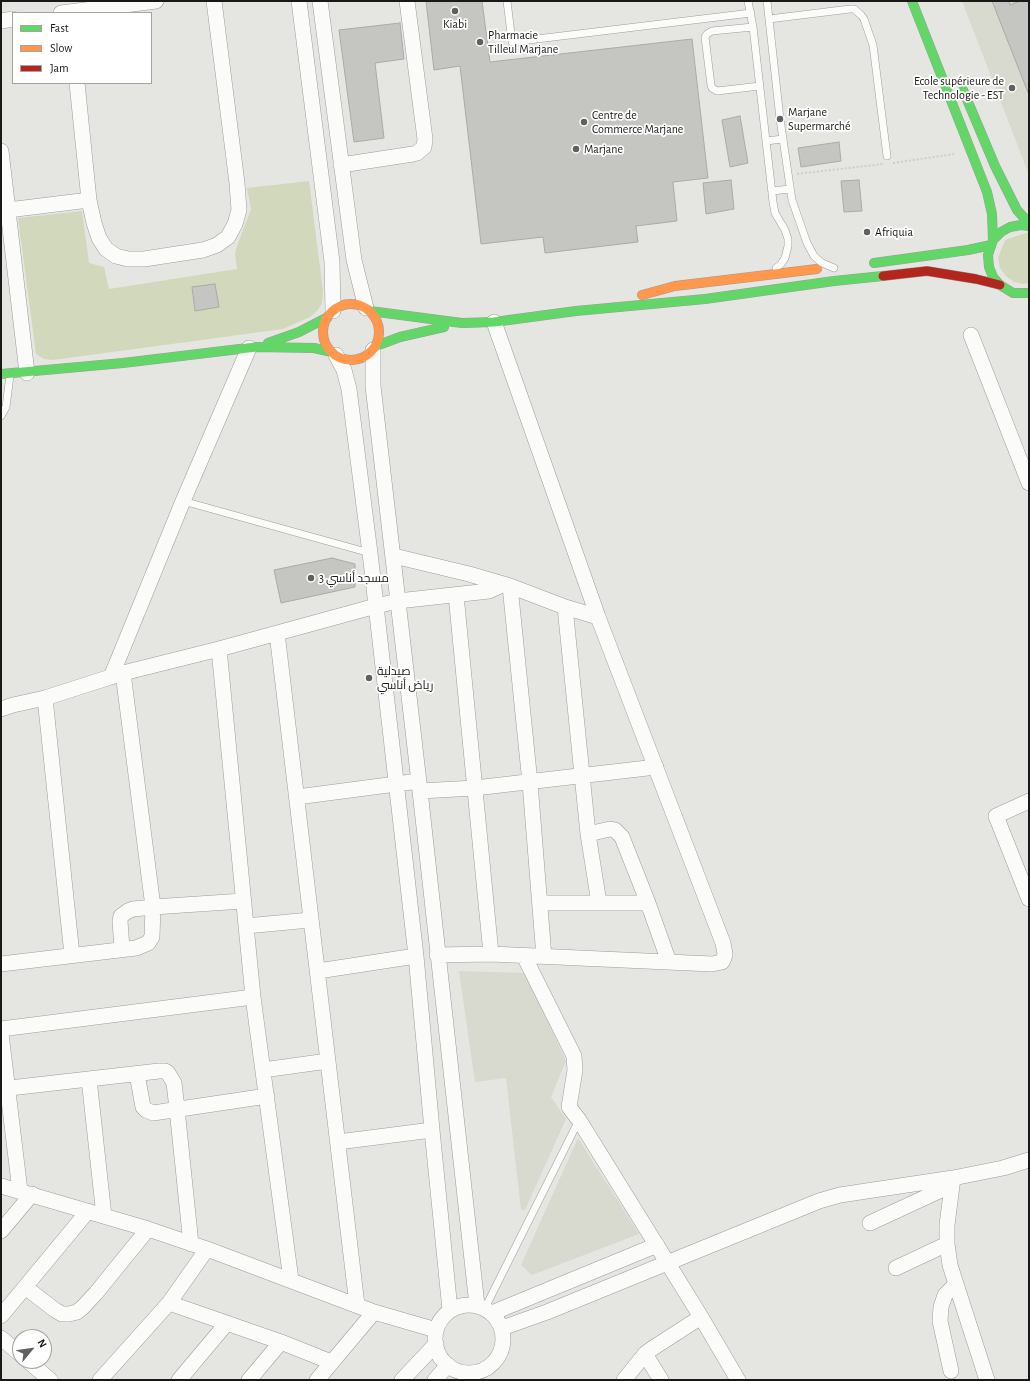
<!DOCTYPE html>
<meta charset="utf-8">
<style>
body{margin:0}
#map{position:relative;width:1030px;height:1381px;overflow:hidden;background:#e5e6e1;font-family:"Alegreya Sans",sans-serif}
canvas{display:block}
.frame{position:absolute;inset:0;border:2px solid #191a17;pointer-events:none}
.legend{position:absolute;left:12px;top:12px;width:140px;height:72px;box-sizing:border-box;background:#fff;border:1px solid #a3a3a2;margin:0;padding:5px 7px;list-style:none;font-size:12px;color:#191a17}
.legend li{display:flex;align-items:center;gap:8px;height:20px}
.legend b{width:20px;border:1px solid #a3a3a2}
.north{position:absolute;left:12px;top:1329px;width:40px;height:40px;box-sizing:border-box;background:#fff;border:1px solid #a3a3a2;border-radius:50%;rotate:61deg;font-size:11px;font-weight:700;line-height:16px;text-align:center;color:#191a17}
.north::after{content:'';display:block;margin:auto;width:14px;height:18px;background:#60615e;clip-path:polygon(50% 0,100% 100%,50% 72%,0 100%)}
</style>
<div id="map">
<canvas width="1030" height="1381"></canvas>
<div class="frame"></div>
<ul class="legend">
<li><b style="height:5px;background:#63d668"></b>Fast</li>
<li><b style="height:5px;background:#ff974d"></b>Slow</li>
<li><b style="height:5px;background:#b3261e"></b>Jam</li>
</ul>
<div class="north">N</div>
</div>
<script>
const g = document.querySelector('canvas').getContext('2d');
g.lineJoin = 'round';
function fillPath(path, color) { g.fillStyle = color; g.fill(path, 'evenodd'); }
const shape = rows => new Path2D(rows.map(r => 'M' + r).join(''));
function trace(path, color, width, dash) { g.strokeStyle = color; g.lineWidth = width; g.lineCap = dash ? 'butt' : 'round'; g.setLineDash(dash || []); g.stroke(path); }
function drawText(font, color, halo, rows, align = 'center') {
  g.font = font + ' "Alegreya Sans",Cairo,sans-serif'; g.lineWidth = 3.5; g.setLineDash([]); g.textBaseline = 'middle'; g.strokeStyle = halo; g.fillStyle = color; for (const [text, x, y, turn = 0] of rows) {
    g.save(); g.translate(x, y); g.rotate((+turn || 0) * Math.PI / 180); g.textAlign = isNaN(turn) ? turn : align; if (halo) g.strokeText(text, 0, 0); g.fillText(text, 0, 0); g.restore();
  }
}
fillPath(shape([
 [962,1,1029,1,1029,175],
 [459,971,525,973,566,1061,551,1097,566,1119,525,1210,521,1210,506,1078,475,1082],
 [578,1138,639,1234,532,1275,521,1265]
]), '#d8dacf');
fillPath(shape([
 [309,181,323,291,322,303,318,310,310,317,283,329,53,360,44,359,36,354,18,218,82,211,89,263,104,267,109,289,237,269,235,255,236,249,251,209,247,188],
 [1029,232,1029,283,1023,284,1014,282,1006,276,1000,268,998,258,1005,240]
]), '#d1d8bc');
const building = shape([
 [426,1,482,1,490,62,692,39,708,178,673,182,677,221,636,226,638,242,545,253,543,237,481,244,460,66,434,70,426,1],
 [992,1,1009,1,1010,5,1020,1,1029,1,1029,95,992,1],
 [400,23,404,59,375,63,384,138,354,142,339,30,400,23],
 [740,116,748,163,730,167,722,120,740,116],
 [839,142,841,161,801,167,798,148,839,142],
 [731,180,734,209,706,214,703,183,731,180],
 [859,180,862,211,844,212,841,181,859,180],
 [215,284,219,307,195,311,192,287,215,284],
 [332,558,355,564,355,587,281,603,274,570,332,558]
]);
fillPath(building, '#c5c6c2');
trace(building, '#aaaba7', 1);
const lane = shape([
 [507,1,512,42,751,13],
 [748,1,753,27,773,202,775,213,785,230,788,239,788,246,785,258,781,264,776,268],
 [767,1,780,119,792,200,807,243,814,256,822,263,834,268],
 [769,19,850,9,854,9,861,15,864,19,873,45,887,156],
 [753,27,712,31,707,34,705,37,711,85,712,88,717,91,760,86],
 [766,141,783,139],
 [772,191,790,189],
 [1,416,6,407,10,375],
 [183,501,370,553],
 [485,1308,579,1120]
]);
const street = shape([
 [299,1,332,262,333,311],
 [320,1,354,260,366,308],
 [61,13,156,1],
 [1,21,13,19],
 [77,83,89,200,94,223,99,238,106,249,116,256,128,259,144,259,203,250,217,245,228,237,235,224,239,210,237,183,214,1],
 [1,151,27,373],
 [341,165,413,154,417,153,424,147,425,139,407,1],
 [8,210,89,200],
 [971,335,1029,483],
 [373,350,373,386,420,791,477,1305],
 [336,355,344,370,349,389,370,553,416,956,432,1130,450,1310],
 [394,556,469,574,510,586,565,607,598,617],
 [510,586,530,783,544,957],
 [456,595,491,954],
 [565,607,588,834,599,903],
 [277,633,357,1305],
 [219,649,253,997,291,1280],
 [111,677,183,501,249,348],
 [45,698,72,955],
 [1,709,13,705,45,698,123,673,219,649,376,606,398,601,489,591,504,584],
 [420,791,475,788,656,767],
 [297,797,419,781],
 [1029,801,996,816,1029,899],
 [588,834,610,829,615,830,622,837,648,903,669,962],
 [540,903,648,903],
 [246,926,310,920],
 [122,949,120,921,121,916,128,911,133,909,153,907,243,901],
 [437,955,491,954,712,964,722,962,724,958,725,954,723,943,598,617,494,322],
 [524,956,574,1056,575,1070,569,1107,579,1120,667,1262,701,1317,738,1380],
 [1,964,136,948,148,943,152,937,153,907,123,673],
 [318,971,416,956],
 [1,1029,253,997],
 [1,1034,20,1191],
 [263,1070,328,1061],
 [137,1074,143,1107,146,1110,153,1113,267,1096],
 [89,1079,104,1216],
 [1,1089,159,1071,165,1071,168,1073,174,1083,177,1109,191,1244],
 [338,1142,432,1130],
 [953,1178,947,1225,947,1244,950,1265,956,1284,987,1380],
 [1,1186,148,1229,207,1249,374,1312,436,1330],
 [870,1223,952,1185],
 [1,1231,32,1194],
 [896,1268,947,1244],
 [25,1287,55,1310,62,1314,69,1314,77,1312,83,1307,96,1293,148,1229],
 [169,1303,281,1342,331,1362],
 '435 1339a34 34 0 1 1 68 0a34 34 0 1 1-68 0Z',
 [492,1313,657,1245],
 [1,1316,88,1211],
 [502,1328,547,1312,819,1201,840,1195,953,1178,1003,1168,1029,1160],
 [1,1338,20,1354],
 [645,1354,661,1380],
 [28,1361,50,1380],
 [951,1371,940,1321,941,1307,945,1295,956,1284],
 [100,1380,169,1303,207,1249],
 [179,1380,227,1323],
 [249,1380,281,1342],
 [317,1380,374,1312],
 [402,1380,436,1344],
 [435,1380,448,1365],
 [624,1380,645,1354,653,1348,701,1317]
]);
const fast = shape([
 [912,1,987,192,992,214,993,240],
 [963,90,995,166,1017,210,1029,223],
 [1029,226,1021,225,1010,227,1001,232,993,240,988,255,989,267,993,277,1000,285,1013,293,1029,293],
 [874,263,968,250,991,245],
 [370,311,462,323,494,322,576,311,705,299,834,281,883,276],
 [268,343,299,332,328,317],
 [376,346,400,337,444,327],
 [1,374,123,363,256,347,314,348,332,352]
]);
const slow = shape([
 [642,295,675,286,817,269],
 '323 332a28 28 0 1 1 56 0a28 28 0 1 1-56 0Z'
]);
const jam = shape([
 [883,276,927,271,976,279,1000,285]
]);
trace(lane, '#9c9d9a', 8);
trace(street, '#9c9d9a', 16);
trace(fast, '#9c9d9a', 10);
trace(slow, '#9c9d9a', 10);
trace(jam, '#9c9d9a', 10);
trace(shape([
 [893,163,954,154],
 [797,174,883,164]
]), '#cdcdcd', 2, [2, 2]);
trace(lane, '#fbfbfa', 7);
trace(street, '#fbfbfa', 15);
trace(fast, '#63d668', 9);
trace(slow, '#ff974d', 9);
trace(jam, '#b3261e', 9);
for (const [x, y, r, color] of [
 [455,11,4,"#60615e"],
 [480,42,4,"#60615e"],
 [1012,88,4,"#60615e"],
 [780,119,4,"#60615e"],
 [584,122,4,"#60615e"],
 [576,149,4,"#60615e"],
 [867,232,4,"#60615e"],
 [311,578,4,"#60615e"],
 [369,678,4,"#60615e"]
]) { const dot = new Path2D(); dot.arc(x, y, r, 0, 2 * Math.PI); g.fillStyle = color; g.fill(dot); trace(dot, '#fff', 1.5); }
drawText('12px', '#191a17', '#fff', [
 ["Kiabi",455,24,"center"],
 ["Pharmacie",488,35],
 ["Tilleul Marjane",488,49],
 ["Ecole supérieure de",1004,81,"right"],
 ["Technologie - EST",1004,95,"right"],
 ["Marjane",788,112],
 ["Supermarché",788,126],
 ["Centre de",592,115],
 ["Commerce Marjane",592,129],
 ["Marjane",584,149],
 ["Afriquia",875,232],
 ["مسجد أناسي 3",319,578],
 ["صيدلية",377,671],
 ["رياض أناسي",377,685]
], 'left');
</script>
